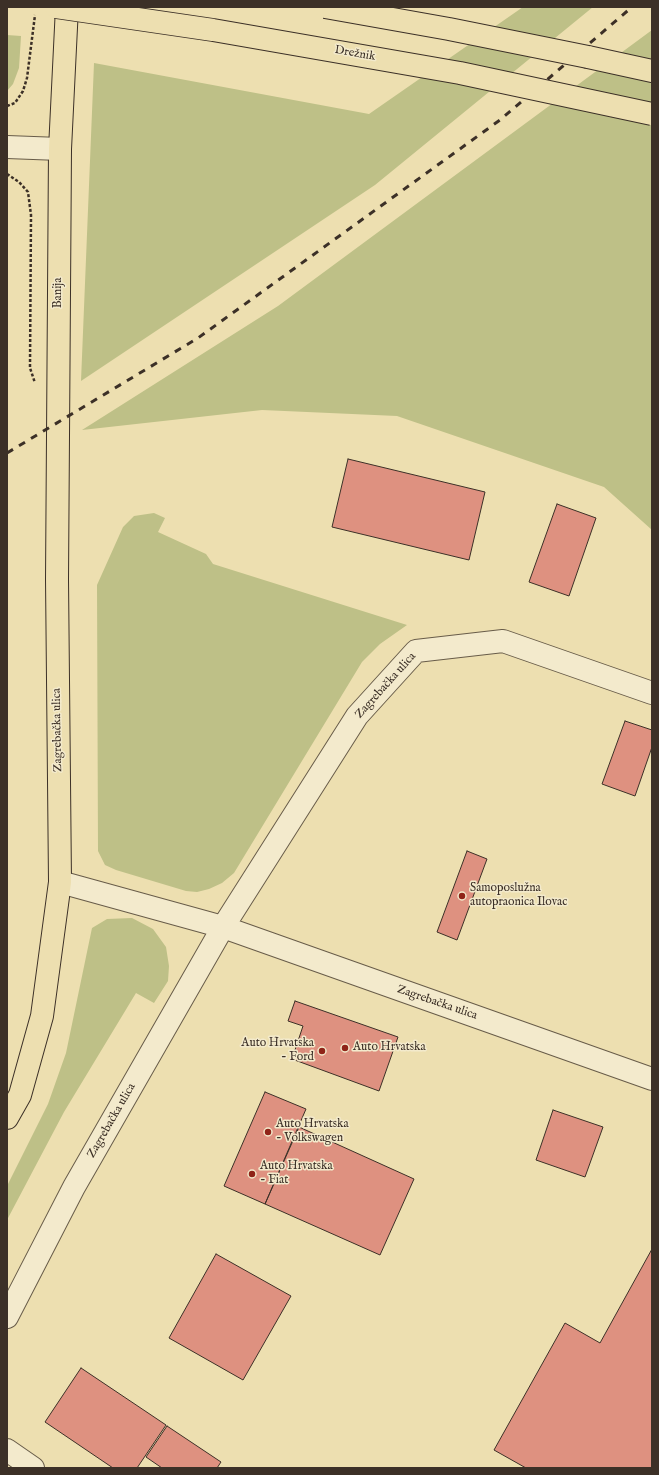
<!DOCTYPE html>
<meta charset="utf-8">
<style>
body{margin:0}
#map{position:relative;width:659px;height:1475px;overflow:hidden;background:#eddfb0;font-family:"IM FELL English",serif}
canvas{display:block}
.frame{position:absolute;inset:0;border:8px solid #3c3027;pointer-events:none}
</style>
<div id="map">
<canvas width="659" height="1475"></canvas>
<div class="frame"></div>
</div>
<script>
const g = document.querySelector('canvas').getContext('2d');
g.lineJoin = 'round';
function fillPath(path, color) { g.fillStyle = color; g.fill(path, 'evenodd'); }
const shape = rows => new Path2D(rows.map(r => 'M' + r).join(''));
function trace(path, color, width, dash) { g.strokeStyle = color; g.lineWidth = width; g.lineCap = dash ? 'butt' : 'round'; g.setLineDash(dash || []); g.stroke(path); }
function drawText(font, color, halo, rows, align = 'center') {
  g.font = font + ' "IM FELL English",serif'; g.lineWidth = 3; g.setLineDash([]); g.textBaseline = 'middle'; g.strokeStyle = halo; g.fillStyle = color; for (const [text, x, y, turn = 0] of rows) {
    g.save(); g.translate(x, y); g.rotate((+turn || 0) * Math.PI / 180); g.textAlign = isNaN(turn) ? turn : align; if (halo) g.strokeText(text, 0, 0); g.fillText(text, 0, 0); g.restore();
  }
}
fillPath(shape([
 [523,7,593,7,375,185,81,381,94,63,369,114],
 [652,30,652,530,604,487,397,416,262,410,82,430,278,306],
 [7,35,21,36,19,68,13,84,7,91],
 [154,513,165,518,158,532,206,554,213,564,407,625,380,644,362,662,234,873,222,883,209,889,197,892,186,891,116,870,105,865,98,851,97,585,123,527,134,516],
 [132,918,153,929,166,947,169,966,168,981,154,1003,136,993,64,1112,7,1220,7,1186,48,1104,66,1053,92,928,107,919]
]), '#bec087');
const building = shape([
 [348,459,485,492,469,560,332,527,348,459],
 [557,504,596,518,569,596,529,582,557,504],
 [625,721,652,730,652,747,635,796,602,784,625,721],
 [467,851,487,859,457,940,437,932,467,851],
 [295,1001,398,1037,379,1091,292,1059,303,1026,288,1021,295,1001],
 [265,1092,306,1109,265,1204,224,1186,265,1092],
 [553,1110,603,1127,585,1177,536,1160,553,1110],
 [299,1127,414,1179,380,1255,265,1204,299,1127],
 [652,1249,652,1468,526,1468,494,1450,565,1323,600,1343,652,1249],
 [216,1254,291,1296,243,1380,169,1338,216,1254],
 [81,1368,166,1425,137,1468,113,1468,45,1422,81,1368],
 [167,1426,221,1462,217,1468,162,1468,146,1457,167,1426]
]);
fillPath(building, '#de9180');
trace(building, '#3c3027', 1);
const minor = shape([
 [7,147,60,149],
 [60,882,223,927,652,1079],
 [7,1317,74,1187,223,927,357,716,416,651,503,641,652,693],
 [7,1450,33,1468]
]);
const major = shape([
 [7,1118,20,1095,42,1016,60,882,57,579,60,149,67,7]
]);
const highway = shape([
 [588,57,652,71]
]);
trace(minor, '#685c49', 24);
trace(major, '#3c3027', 24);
trace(highway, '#3c3027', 24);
trace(shape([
 [7,106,15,103,23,91,27,78,35,15],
 [7,174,19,182,28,192,31,215,30,368,35,383]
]), '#3c3027', 2.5, [3, 2]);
trace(minor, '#f3eacc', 22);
trace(major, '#eddfb0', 22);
trace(highway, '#eddfb0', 22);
trace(shape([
 [7,453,198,338,500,120,632,7]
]), '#3c3027', 3, [7, 7]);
const highwayBridge = shape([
 [56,7,213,30,460,73,652,114],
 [325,7,449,29,588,57]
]);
trace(highwayBridge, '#3c3027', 24, []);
trace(highwayBridge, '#eddfb0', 22);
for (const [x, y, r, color] of [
 [462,896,4,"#8f2418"],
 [345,1048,4,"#8f2418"],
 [322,1051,4,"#8f2418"],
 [268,1132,4,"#8f2418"],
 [252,1174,4,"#8f2418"]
]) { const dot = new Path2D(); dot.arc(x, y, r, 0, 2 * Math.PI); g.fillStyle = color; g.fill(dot); trace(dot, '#f3eacc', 1.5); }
drawText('12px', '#3c3027', '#f3eacc', [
 ["Drežnik",355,54,10],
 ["Banija",59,293,-90],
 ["Zagrebačka ulica",386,686,-48],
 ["Zagrebačka ulica",58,730,-91],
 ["Zagrebačka ulica",437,1003,19],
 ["Zagrebačka ulica",112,1121,-60]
]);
drawText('12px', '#3c3027', '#f3eacc', [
 ["Samoposlužna",470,889],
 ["autopraonica Ilovac",470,903],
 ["Auto Hrvatska",314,1044,"right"],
 ["- Ford",314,1058,"right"],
 ["Auto Hrvatska",353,1048],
 ["Auto Hrvatska",276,1125],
 ["- Volkswagen",276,1139],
 ["Auto Hrvatska",260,1167],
 ["- Fiat",260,1181]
], 'left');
</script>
